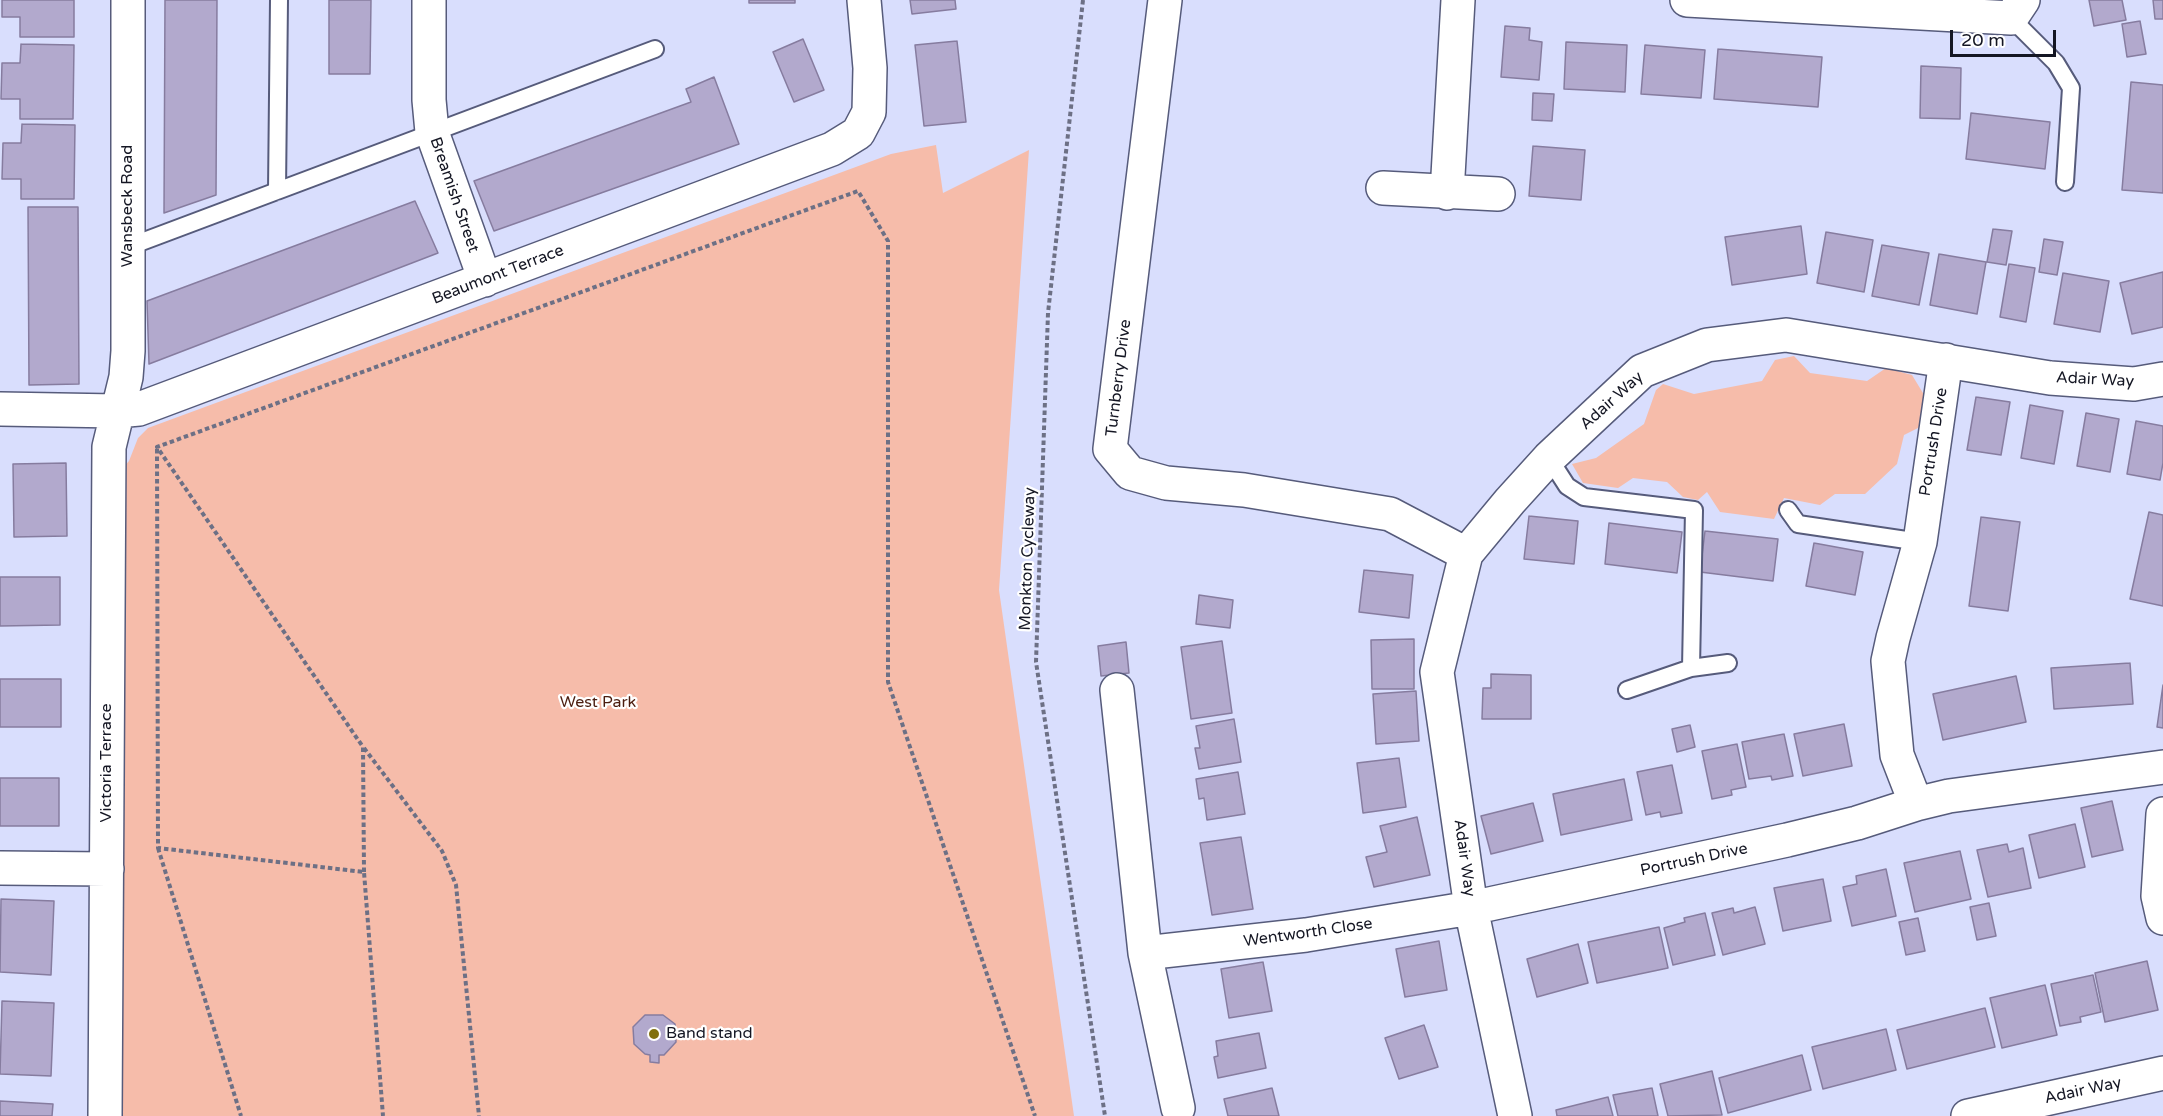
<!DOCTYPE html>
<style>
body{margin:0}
#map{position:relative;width:2163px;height:1116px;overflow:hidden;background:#d9defd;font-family:"Varela Round",sans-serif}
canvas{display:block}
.scale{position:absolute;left:1950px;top:30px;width:106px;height:27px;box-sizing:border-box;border:3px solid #141623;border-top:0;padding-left:8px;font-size:18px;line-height:21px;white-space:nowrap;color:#141623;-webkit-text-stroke:4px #fff;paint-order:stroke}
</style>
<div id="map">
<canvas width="2163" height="1116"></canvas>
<div class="scale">20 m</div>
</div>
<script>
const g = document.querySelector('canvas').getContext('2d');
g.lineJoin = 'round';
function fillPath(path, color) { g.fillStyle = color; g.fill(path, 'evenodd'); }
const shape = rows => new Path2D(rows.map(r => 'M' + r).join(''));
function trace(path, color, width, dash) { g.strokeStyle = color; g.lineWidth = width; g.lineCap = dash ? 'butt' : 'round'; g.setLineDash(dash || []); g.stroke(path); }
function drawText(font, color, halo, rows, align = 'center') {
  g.font = font + ' "Varela Round",sans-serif'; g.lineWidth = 4.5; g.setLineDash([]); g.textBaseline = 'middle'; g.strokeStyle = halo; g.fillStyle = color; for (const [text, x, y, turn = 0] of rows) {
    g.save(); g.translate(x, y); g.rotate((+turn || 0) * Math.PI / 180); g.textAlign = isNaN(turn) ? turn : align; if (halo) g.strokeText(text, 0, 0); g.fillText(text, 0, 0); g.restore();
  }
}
fillPath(shape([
 [936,145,943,193,1029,150,999,590,1074,1116,114,1116,119,472,129,461,138,438,148,428,891,154],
 [1794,356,1810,373,1867,381,1886,368,1912,375,1926,398,1922,426,1904,435,1897,464,1865,494,1835,494,1820,505,1784,498,1774,519,1720,512,1707,492,1698,500,1683,497,1667,482,1633,478,1618,488,1583,483,1572,464,1596,458,1644,424,1656,390,1663,384,1694,394,1762,381,1775,360]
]), '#f6bcaa');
const building = shape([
 [2,0,74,0,74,37,20,37,20,17,2,17,2,0],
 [165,0,217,0,216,195,164,213,165,0],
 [329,0,371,0,370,74,329,74,329,0],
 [749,0,795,0,795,3,749,3,749,0],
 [910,0,955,0,956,9,912,14,910,0],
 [2089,0,2122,0,2126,20,2094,26,2089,0],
 [2153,0,2163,0,2163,19,2155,19,2153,0],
 [2140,21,2146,54,2127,57,2122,24,2140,21],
 [1505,26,1530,28,1529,40,1542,42,1539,80,1501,77,1505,26],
 [803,39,824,90,794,102,773,52,803,39],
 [957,41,966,122,924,126,915,45,957,41],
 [1566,42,1627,45,1625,92,1564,89,1566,42],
 [21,44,74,45,73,119,20,119,20,99,1,99,2,63,20,63,21,44],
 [1645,45,1705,50,1701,98,1641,94,1645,45],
 [1718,49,1822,57,1818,107,1714,99,1718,49],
 [1921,66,1961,68,1960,119,1920,118,1921,66],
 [714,77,739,144,494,231,474,181,691,102,686,89,714,77],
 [2131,82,2163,85,2163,193,2122,190,2131,82],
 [1533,93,1554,94,1552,121,1532,120,1533,93],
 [1971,113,2050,122,2045,169,1966,159,1971,113],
 [22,124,75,125,74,199,21,199,21,179,2,179,3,143,21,143,22,124],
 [1533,146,1585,150,1581,200,1529,196,1533,146],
 [415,201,438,253,149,364,147,301,415,201],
 [28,207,78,207,79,384,29,385,28,207],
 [1801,226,1807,274,1732,285,1725,237,1801,226],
 [1993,229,2012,231,2006,265,1987,262,1993,229],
 [1826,232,1873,240,1864,292,1817,283,1826,232],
 [2044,239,2063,242,2057,275,2039,272,2044,239],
 [1882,245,1929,253,1919,305,1872,296,1882,245],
 [1939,254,1986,262,1977,314,1930,305,1939,254],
 [2009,264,2035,268,2026,322,2000,317,2009,264],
 [2163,272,2163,327,2132,334,2120,283,2163,272],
 [2063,273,2109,281,2100,332,2054,324,2063,273],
 [1976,397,2010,402,2001,455,1967,450,1976,397],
 [2030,405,2063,411,2054,464,2021,458,2030,405],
 [2086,413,2119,419,2110,472,2077,466,2086,413],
 [2136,421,2163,426,2163,463,2160,480,2127,474,2136,421],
 [66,463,67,536,14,537,13,464,66,463],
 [2149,512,2163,515,2163,606,2130,599,2149,512],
 [1529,516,1578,521,1574,564,1524,559,1529,516],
 [1981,517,2020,522,2008,611,1969,606,1981,517],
 [1609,523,1682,532,1677,573,1605,564,1609,523],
 [1705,531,1778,539,1773,581,1700,572,1705,531],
 [1814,543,1863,552,1855,595,1806,586,1814,543],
 [1364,570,1413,575,1409,618,1359,612,1364,570],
 [0,577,60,577,60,625,0,626,0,577],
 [1199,595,1233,600,1230,628,1196,624,1199,595],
 [1414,639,1414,689,1372,689,1371,640,1414,639],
 [1222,641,1232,713,1191,719,1181,647,1222,641],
 [1126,642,1129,673,1101,676,1098,646,1126,642],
 [2130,663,2133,704,2054,709,2051,668,2130,663],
 [1491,674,1531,675,1531,719,1482,719,1483,688,1491,688,1491,674],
 [2016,676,2026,722,1943,740,1933,694,2016,676],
 [0,679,61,679,61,727,0,727,0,679],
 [2163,685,2163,728,2157,727,2163,685],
 [1416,691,1419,741,1376,744,1373,694,1416,691],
 [1234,719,1241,762,1199,769,1195,748,1200,748,1196,726,1234,719],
 [1844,724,1852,766,1803,776,1794,734,1844,724],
 [1690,725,1695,747,1677,752,1672,729,1690,725],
 [1784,734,1793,776,1772,780,1771,776,1749,779,1742,742,1784,734],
 [1737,744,1746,787,1731,790,1732,795,1712,799,1702,751,1737,744],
 [1399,758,1406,807,1363,813,1357,763,1399,758],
 [1672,765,1682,813,1661,817,1660,812,1646,815,1637,772,1672,765],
 [1238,772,1245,814,1207,820,1204,798,1199,799,1196,779,1238,772],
 [0,778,59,778,59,826,0,826,0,778],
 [1624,779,1632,820,1561,835,1553,794,1624,779],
 [2112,801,2123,850,2092,857,2081,808,2112,801],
 [1533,803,1543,841,1491,854,1481,816,1533,803],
 [1417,817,1430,875,1374,887,1366,857,1387,852,1380,826,1417,817],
 [2075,824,2085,867,2039,878,2029,835,2075,824],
 [1241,837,1253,909,1212,915,1200,843,1241,837],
 [2007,844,2009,852,2023,848,2031,888,1988,897,1977,850,2007,844],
 [1960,851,1971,899,1915,912,1904,863,1960,851],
 [1886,869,1896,916,1852,926,1843,887,1857,884,1856,876,1886,869],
 [1823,879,1831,921,1783,931,1774,888,1823,879],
 [1,899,54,901,51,975,0,972,1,899],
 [1989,903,1996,936,1977,940,1970,907,1989,903],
 [1755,907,1765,944,1723,955,1712,913,1733,908,1734,913,1755,907],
 [1705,913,1715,955,1673,965,1664,928,1685,922,1684,918,1705,913],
 [1918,918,1925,951,1906,955,1899,922,1918,918],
 [1659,927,1668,968,1597,983,1588,942,1659,927],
 [1439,941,1447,990,1405,997,1396,949,1439,941],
 [1578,944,1588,983,1537,997,1527,959,1578,944],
 [2147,961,2158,1010,2105,1022,2095,973,2147,961],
 [1263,962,1272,1011,1229,1018,1221,969,1263,962],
 [2093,975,2101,1012,2080,1017,2081,1022,2060,1026,2051,984,2093,975],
 [2045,985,2057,1035,2002,1048,1990,998,2045,985],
 [2,1001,54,1003,51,1076,0,1074,2,1001],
 [1985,1008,1995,1047,1907,1069,1897,1030,1985,1008],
 [645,1015,663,1015,675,1024,676,1042,664,1055,659,1055,659,1063,650,1062,650,1055,645,1054,634,1044,633,1027,645,1015],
 [1424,1025,1438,1067,1399,1079,1385,1038,1424,1025],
 [1886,1029,1896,1070,1823,1089,1812,1047,1886,1029],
 [1259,1033,1266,1068,1218,1078,1214,1057,1218,1056,1216,1041,1259,1033],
 [1802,1055,1811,1090,1728,1113,1719,1078,1802,1055],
 [1712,1071,1722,1115,1668,1116,1660,1084,1712,1071],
 [1272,1088,1279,1116,1228,1116,1224,1099,1272,1088],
 [1652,1088,1658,1116,1618,1116,1613,1095,1652,1088],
 [1608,1097,1613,1116,1557,1116,1556,1110,1608,1097],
 [0,1101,53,1104,52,1116,0,1116,0,1101]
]);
fillPath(building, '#b2a9cd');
trace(building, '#867c9f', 1.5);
const service = shape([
 [2011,18,2056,63,2071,88,2065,182],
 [277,191,279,0],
 [128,247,655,49],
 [1549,458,1567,486,1584,497,1694,510,1691,668],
 [1788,510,1798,524,1920,542],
 [1627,690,1691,668,1728,663]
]);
const minor = shape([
 [429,0,429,100,432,132,485,280],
 [1165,0,1110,449,1130,473,1166,483,1244,490,1390,514,1466,554],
 [1687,0,2011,18,2023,0],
 [1383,188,1498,194],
 [1447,193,1458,0],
 [0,409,117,411,139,409,832,149,858,133,869,112,870,68,864,0],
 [1117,690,1145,953,1178,1108],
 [1916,804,1897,755,1888,661,1893,638,1920,542,1946,360],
 [2163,814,2158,896,2163,918],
 [0,868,107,869],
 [1145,953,1306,935,1471,908,1787,840,1857,823,1916,804,1949,796,2163,767],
 [105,1116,109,447,126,377,128,351,128,0],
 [1515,1116,1471,908,1437,672,1466,554,1510,501,1549,458,1642,371,1707,345,1786,335,2050,378,2134,384,2163,379],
 [1968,1116,2163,1073]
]);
trace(service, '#565b7b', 20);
trace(minor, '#565b7b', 36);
trace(shape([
 [1083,0,1048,313,1036,662,1105,1116],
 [157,449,158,848,364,872,383,1116],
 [364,748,442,851,456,885,479,1116],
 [158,848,241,1116],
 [364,872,363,747,157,447,858,191,888,241,888,682,1035,1116]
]), '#6d7085', 4, [4.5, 3]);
trace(service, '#fff', 16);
trace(minor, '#fff', 33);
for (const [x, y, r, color] of [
 [654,1034,6,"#82700e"]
]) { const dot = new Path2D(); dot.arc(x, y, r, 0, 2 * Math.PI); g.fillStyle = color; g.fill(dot); trace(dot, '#fff', 2); }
drawText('16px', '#141623', '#fff', [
 ["Breamish Street",454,195,71],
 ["Wansbeck Road",128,206,-90],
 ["Beaumont Terrace",498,275,-21],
 ["Turnberry Drive",1119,378,-83],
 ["Adair Way",2095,380,3],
 ["Adair Way",1612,401,-42],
 ["Portrush Drive",1934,442,-81],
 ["Monkton Cycleway",1028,559,-88],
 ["Victoria Terrace",107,763,-90],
 ["Adair Way",1464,858,82],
 ["Portrush Drive",1694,860,-12],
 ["Wentworth Close",1308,933,-8],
 ["Adair Way",2083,1091,-12]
]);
drawText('16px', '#4b1d0f', '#fff', [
 ["West Park",598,703]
]);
drawText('16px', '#141623', '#fff', [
 ["Band stand",666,1034]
], 'left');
</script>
